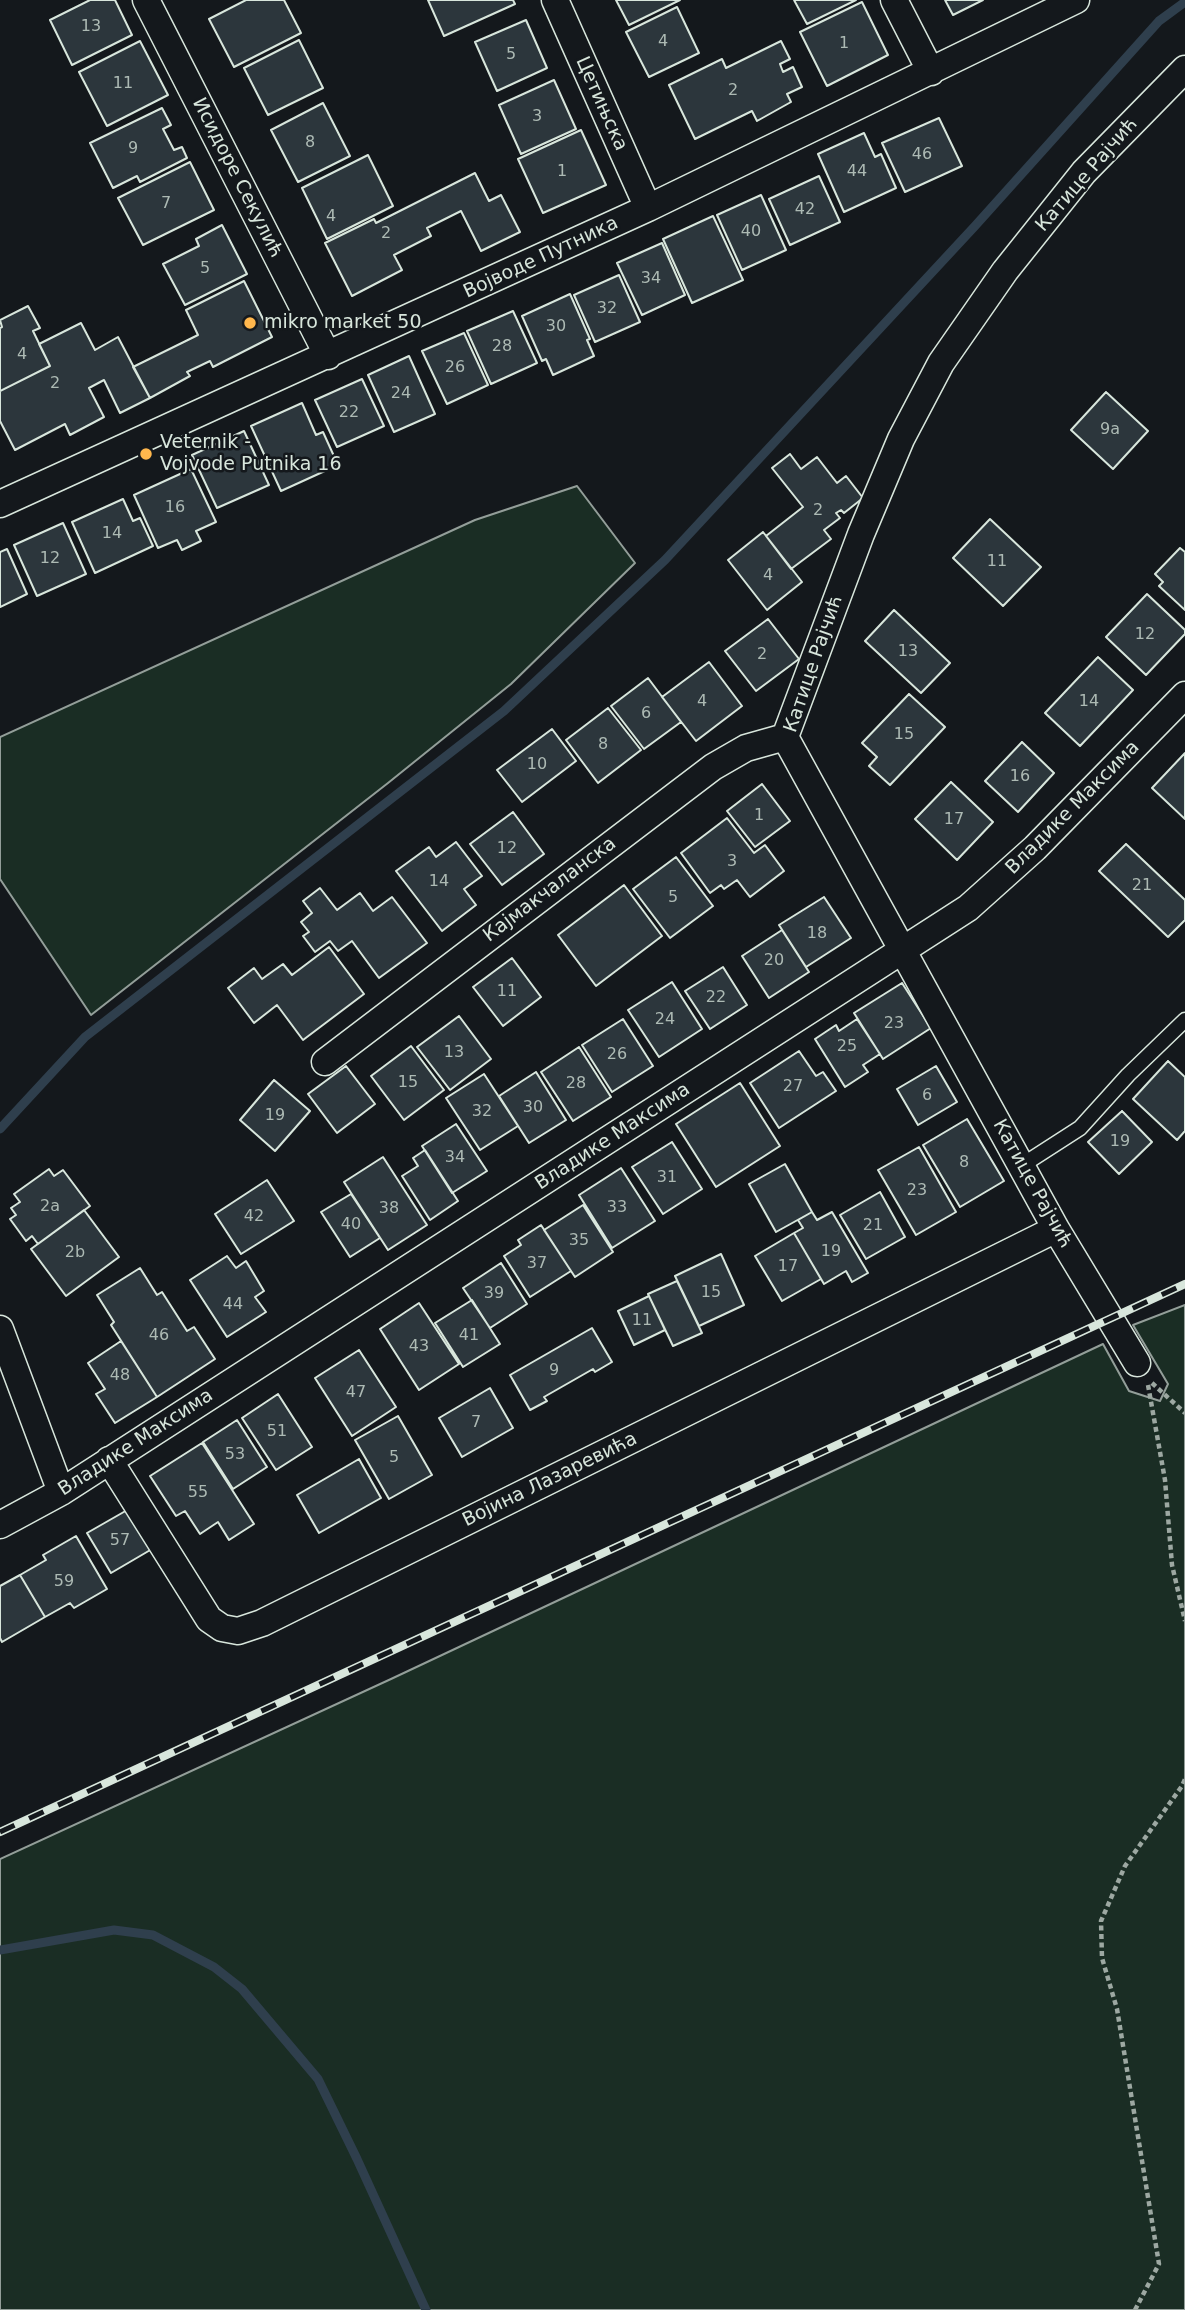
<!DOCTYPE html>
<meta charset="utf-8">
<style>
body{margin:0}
canvas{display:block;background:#14181c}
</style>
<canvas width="1185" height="2310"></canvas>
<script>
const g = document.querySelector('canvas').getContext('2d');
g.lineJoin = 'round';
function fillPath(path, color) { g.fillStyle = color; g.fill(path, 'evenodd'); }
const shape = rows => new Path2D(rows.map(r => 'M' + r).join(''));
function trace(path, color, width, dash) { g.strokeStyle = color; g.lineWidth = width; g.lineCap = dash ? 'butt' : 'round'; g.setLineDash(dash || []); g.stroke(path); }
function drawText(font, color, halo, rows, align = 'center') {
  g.font = font + ' "DejaVu Sans",sans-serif'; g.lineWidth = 5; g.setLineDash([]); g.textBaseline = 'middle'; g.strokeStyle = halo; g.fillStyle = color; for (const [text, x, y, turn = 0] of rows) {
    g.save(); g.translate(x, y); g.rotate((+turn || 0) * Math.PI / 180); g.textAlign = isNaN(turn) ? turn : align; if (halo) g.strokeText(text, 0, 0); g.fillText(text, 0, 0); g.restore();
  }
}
const green = shape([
 [577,486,635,563,511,684,388,783,91,1015,0,879,0,737,475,520,577,486],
 [1185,1305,1185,2310,0,2310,0,1859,391,1679,1103,1344,1129,1391,1160,1401,1168,1384,1133,1325,1185,1305]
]);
fillPath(green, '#1a2d24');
trace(green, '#939e99', 2);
trace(shape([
 [0,1129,85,1037,504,711,665,560,975,226,1159,21,1185,2],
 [0,1950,114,1930,153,1935,214,1967,242,1989,318,2079,357,2159,426,2310]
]), '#2f3f4d', 9);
const building = shape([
 [90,0,115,0,132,35,72,65,50,20,90,0],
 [246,0,284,0,301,33,234,67,209,19,246,0],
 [428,0,513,0,515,4,444,36,428,0],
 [616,0,680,0,629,25,616,0],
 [794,0,856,0,807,24,794,0],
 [945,0,983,0,953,15,945,0],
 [862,2,888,55,827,86,800,32,862,2],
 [677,7,699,53,649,77,626,32,677,7],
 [526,20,547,68,497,91,475,42,526,20],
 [299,40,323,88,268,115,244,68,299,40],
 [140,41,168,95,107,126,79,72,140,41],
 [781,41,790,59,780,64,783,72,793,67,802,87,787,94,791,102,757,121,752,111,695,139,669,85,722,59,726,68,781,41],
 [554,80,576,129,521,154,499,105,554,80],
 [323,103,350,156,298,182,271,130,323,103],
 [162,108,171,125,163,129,174,150,182,147,187,158,140,182,137,176,113,188,90,143,162,108],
 [939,118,962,166,905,192,882,143,939,118],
 [581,130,606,185,543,213,518,159,581,130],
 [864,133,875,157,881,154,896,188,844,212,818,154,864,133],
 [368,155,393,206,327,239,302,188,368,155],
 [190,162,214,210,143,245,118,198,190,162],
 [475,173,489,201,501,195,520,232,481,251,461,211,427,228,431,236,394,255,402,270,352,296,325,243,374,219,376,223,475,173],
 [819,176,840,222,790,245,769,199,819,176],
 [761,195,786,250,742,270,717,215,761,195],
 [713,216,743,280,692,303,663,239,713,216],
 [222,225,247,274,185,305,163,264,199,246,196,239,222,225],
 [662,243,685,295,642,315,617,263,662,243],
 [619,275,640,322,595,342,574,295,619,275],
 [244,281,272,337,213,367,210,361,187,372,190,376,150,398,133,367,198,335,186,310,244,281],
 [570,294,590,339,587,340,594,356,553,375,546,359,542,361,522,316,570,294],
 [28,306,40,328,33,331,50,366,0,391,0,328,2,327,0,320,28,306],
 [513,311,537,363,491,384,467,331,513,311],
 [81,323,95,350,118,337,150,398,120,413,104,380,89,388,104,417,70,435,65,424,15,450,0,421,0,391,50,366,39,344,81,323],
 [464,333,488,385,447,404,422,351,464,333],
 [409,356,435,414,394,432,368,375,409,356],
 [362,379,384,426,337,447,315,400,362,379],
 [1106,392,1148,431,1113,469,1071,430,1106,392],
 [302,403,316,435,323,432,338,465,281,491,251,426,302,403],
 [244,431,269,485,217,508,192,455,244,431],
 [790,454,801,469,817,457,837,483,846,476,863,498,844,513,841,510,836,513,840,518,824,530,831,539,791,569,766,536,803,507,772,468,790,454],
 [191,469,216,522,196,531,201,541,182,550,177,540,158,548,134,495,191,469],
 [123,499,133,521,140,518,153,546,95,573,72,522,123,499],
 [990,519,1041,567,1003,606,953,558,990,519],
 [63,523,86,574,37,596,14,545,63,523],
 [763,532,802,582,767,610,728,560,763,532],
 [1180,548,1185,552,1185,610,1159,586,1163,582,1155,574,1180,548],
 [7,549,27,594,0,607,0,552,7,549],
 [1147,594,1185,630,1185,634,1146,675,1106,637,1147,594],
 [894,610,950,663,921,693,865,641,894,610],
 [768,619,799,659,756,691,725,651,768,619],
 [1098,657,1133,690,1080,746,1045,713,1098,657],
 [709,662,742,706,696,741,662,697,709,662],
 [648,678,681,722,644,749,611,706,648,678],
 [909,694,945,727,890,785,869,766,877,757,862,743,909,694],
 [608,708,641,750,598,783,566,740,608,708],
 [552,729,576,761,522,802,497,770,552,729],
 [1022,742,1054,773,1018,812,985,781,1022,742],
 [1185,753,1185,819,1152,788,1185,753],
 [951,782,993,822,957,860,915,819,951,782],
 [762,784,790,821,755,847,727,811,762,784],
 [513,812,544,854,502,885,470,844,513,812],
 [727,818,754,853,765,845,784,871,750,897,737,880,724,889,721,885,710,893,681,853,727,818],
 [456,842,482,876,464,889,476,905,442,931,396,871,429,847,436,857,456,842],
 [1126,844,1185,900,1185,920,1168,937,1099,871,1126,844],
 [676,857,713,906,670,938,633,889,676,857],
 [624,885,662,936,596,986,558,935,624,885],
 [320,888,337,910,360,893,373,911,392,897,427,943,379,978,352,941,338,951,330,941,315,952,303,936,309,932,301,922,312,913,303,901,320,888],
 [824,897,851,938,806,967,779,925,824,897],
 [782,930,809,972,769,998,742,956,782,930],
 [329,947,364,994,303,1040,277,1005,254,1023,228,988,254,968,262,979,283,964,292,975,329,947],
 [512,958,541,997,503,1026,473,987,512,958],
 [723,967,747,1005,710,1029,685,991,723,967],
 [672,982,702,1029,659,1057,628,1010,672,982],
 [902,983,931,1028,883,1059,854,1013,902,983],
 [459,1016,491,1059,450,1090,417,1047,459,1016],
 [623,1019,653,1066,612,1092,582,1045,623,1019],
 [857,1019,880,1054,863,1065,868,1072,845,1087,815,1039,836,1025,839,1031,857,1019],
 [411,1046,444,1090,404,1120,371,1076,411,1046],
 [579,1047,611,1097,573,1121,541,1072,579,1047],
 [799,1051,816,1076,823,1072,836,1091,779,1128,750,1083,799,1051],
 [1168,1061,1185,1077,1185,1131,1177,1140,1133,1099,1168,1061],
 [346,1066,375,1104,337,1133,308,1094,346,1066],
 [936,1066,957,1102,918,1125,897,1089,936,1066],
 [536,1072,566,1120,529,1143,499,1096,536,1072],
 [484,1074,518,1126,480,1150,446,1098,484,1074],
 [274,1080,310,1111,275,1151,240,1120,274,1080],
 [740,1083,780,1146,716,1187,676,1124,740,1083],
 [1122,1111,1152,1142,1119,1174,1088,1142,1122,1111],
 [967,1119,1004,1181,960,1207,923,1145,967,1119],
 [456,1124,487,1171,452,1193,422,1146,456,1124],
 [672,1142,702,1189,663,1214,632,1167,672,1142],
 [919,1147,956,1212,916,1235,878,1170,919,1147],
 [425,1150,458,1201,430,1220,402,1176,418,1166,413,1158,425,1150],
 [383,1157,427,1225,388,1250,344,1182,383,1157],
 [785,1164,812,1212,776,1232,749,1184,785,1164],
 [621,1168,655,1221,612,1248,579,1195,621,1168],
 [49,1169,54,1176,63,1170,90,1206,38,1244,32,1236,26,1241,10,1219,16,1215,11,1208,20,1202,14,1194,49,1169],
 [267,1180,294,1221,241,1254,215,1214,267,1180],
 [880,1192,905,1237,866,1259,840,1215,880,1192],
 [351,1194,380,1238,350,1257,321,1212,351,1194],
 [583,1205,613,1252,575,1277,544,1230,583,1205],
 [84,1210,119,1257,66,1296,31,1249,84,1210],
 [812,1212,817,1220,832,1212,868,1273,852,1282,846,1271,824,1284,794,1233,803,1228,798,1220,812,1212],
 [541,1225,571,1271,530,1297,504,1256,521,1245,518,1240,541,1225],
 [794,1233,821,1279,782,1301,755,1256,794,1233],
 [721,1254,744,1305,699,1326,675,1276,721,1254],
 [227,1256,236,1268,246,1261,264,1291,255,1297,266,1312,227,1337,190,1280,227,1256],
 [501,1263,527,1304,490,1328,463,1288,501,1263],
 [140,1268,157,1295,162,1292,187,1331,194,1327,215,1359,157,1397,111,1325,114,1322,97,1295,140,1268],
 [677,1281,702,1333,673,1346,648,1294,677,1281],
 [649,1296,665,1330,634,1345,618,1311,649,1296],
 [472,1300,500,1344,463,1367,435,1323,472,1300],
 [419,1303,459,1364,419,1390,380,1329,419,1303],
 [592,1328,612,1362,595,1372,593,1369,544,1397,547,1401,530,1410,510,1375,592,1328],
 [121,1341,157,1397,115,1423,96,1394,105,1389,88,1363,121,1341],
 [359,1350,396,1407,352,1436,315,1378,359,1350],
 [490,1388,513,1428,462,1457,439,1418,490,1388],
 [278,1394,312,1447,276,1470,242,1418,278,1394],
 [398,1416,432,1475,389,1499,355,1440,398,1416],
 [237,1420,267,1467,233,1489,203,1442,237,1420],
 [202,1443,254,1524,229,1540,218,1522,200,1534,185,1511,176,1516,150,1476,202,1443],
 [359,1459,381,1498,319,1533,297,1495,359,1459],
 [129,1509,152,1549,111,1573,87,1533,129,1509],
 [76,1536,107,1589,74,1608,70,1603,45,1617,20,1575,46,1560,43,1555,76,1536],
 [20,1575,45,1617,2,1642,0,1638,0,1586,20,1575]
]);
fillPath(building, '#2c363c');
trace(building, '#d8e6dc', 2);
const service = shape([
 [1021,1166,1080,1128,1128,1075,1185,1020]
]);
const minor = shape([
 [146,0,328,356],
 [555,0,648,208],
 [894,0,931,72],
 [0,504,648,208,1076,0],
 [325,1062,713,767,746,748,785,737],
 [0,1329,61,1492],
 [1137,1363,1056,1229,785,737,861,534,901,439,941,363,1005,271,1084,172,1185,69],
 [109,1460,209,1619,222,1628,238,1631,262,1623,1056,1229],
 [0,1525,61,1492,968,908,1035,848,1185,695]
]);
trace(service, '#d8e6dc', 17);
trace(minor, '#d8e6dc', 29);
trace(shape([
 [1152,1383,1185,1413],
 [1148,1385,1165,1480,1172,1565,1185,1621],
 [1135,2310,1159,2264,1117,2009,1102,1958,1101,1921,1125,1866,1182,1786,1185,1779]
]), '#9da8a2', 4.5, [5, 3.5]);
trace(service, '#14181c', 14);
trace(minor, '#14181c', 26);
const rail = shape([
 [0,1832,1185,1284]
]);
trace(rail, '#d8e6dc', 8);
trace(rail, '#14181c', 5, [16]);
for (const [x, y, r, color] of [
 [250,323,7,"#ffb74d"],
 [146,454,7,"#ffb74d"]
]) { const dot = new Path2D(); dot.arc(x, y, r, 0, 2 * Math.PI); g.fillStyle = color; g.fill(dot); trace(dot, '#14181c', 2.5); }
drawText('16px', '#adbab4', null, [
 ["13",91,27],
 ["4",663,42],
 ["1",844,44],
 ["5",511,55],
 ["11",123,84],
 ["2",733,91],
 ["3",537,117],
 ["8",310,143],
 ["9",133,149],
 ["46",922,155],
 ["1",562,172],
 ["44",857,172],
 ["7",166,204],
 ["42",805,210],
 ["4",331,217],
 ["40",751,232],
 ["2",386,234],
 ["5",205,269],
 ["34",651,279],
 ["32",607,309],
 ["30",556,327],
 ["28",502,347],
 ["4",22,355],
 ["26",455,368],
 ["2",55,384],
 ["24",401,394],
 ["22",349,413],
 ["9a",1110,430],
 ["16",175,508],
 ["2",818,511],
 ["14",112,534],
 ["12",50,559],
 ["11",997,562],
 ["4",768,576],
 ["12",1145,635],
 ["13",908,652],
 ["2",762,655],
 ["4",702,702],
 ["14",1089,702],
 ["6",646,714],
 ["15",904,735],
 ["8",603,745],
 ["10",537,765],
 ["16",1020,777],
 ["1",759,816],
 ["17",954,820],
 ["12",507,849],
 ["3",732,862],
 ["14",439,882],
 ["21",1142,886],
 ["5",673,898],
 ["18",817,934],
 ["20",774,961],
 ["11",507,992],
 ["22",716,998],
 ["24",665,1020],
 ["23",894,1024],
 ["25",847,1047],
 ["13",454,1053],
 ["26",617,1055],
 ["15",408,1083],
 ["28",576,1084],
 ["27",793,1087],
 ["6",927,1096],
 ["30",533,1108],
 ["32",482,1112],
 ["19",275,1116],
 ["19",1120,1142],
 ["34",455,1158],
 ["8",964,1163],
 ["31",667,1178],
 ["23",917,1191],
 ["2a",50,1207],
 ["33",617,1208],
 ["38",389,1209],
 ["42",254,1217],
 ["40",351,1225],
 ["21",873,1226],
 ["35",579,1241],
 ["19",831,1252],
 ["2b",75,1253],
 ["37",537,1264],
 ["17",788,1267],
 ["15",711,1293],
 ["39",494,1294],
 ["44",233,1305],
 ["11",642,1321],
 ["46",159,1336],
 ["41",469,1336],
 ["43",419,1347],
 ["9",554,1371],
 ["48",120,1376],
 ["47",356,1393],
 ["7",476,1423],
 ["51",277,1432],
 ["53",235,1455],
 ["5",394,1458],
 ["55",198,1493],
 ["57",120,1541],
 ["59",64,1582]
]);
drawText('19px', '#d8e6dc', '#14181c', [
 ["Цетињска",601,104,66],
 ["Катице Рајчић",1087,175,-49],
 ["Исидоре Секулић",237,178,63],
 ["Војводе Путника",541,258,-25],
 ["Катице Рајчић",814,664,-71],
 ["Владике Максима",1073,808,-45],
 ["Кајмакчаланска",550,890,-37],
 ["Владике Максима",613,1137,-33],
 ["Катице Рајчић",1032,1184,61],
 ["Владике Максима",136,1443,-33],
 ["Војина Лазаревића",550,1480,-26]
]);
drawText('19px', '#d8e6dc', '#14181c', [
 ["mikro market 50",264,323],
 ["Veternik -",160,443],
 ["Vojvode Putnika 16",160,465]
], 'left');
</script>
